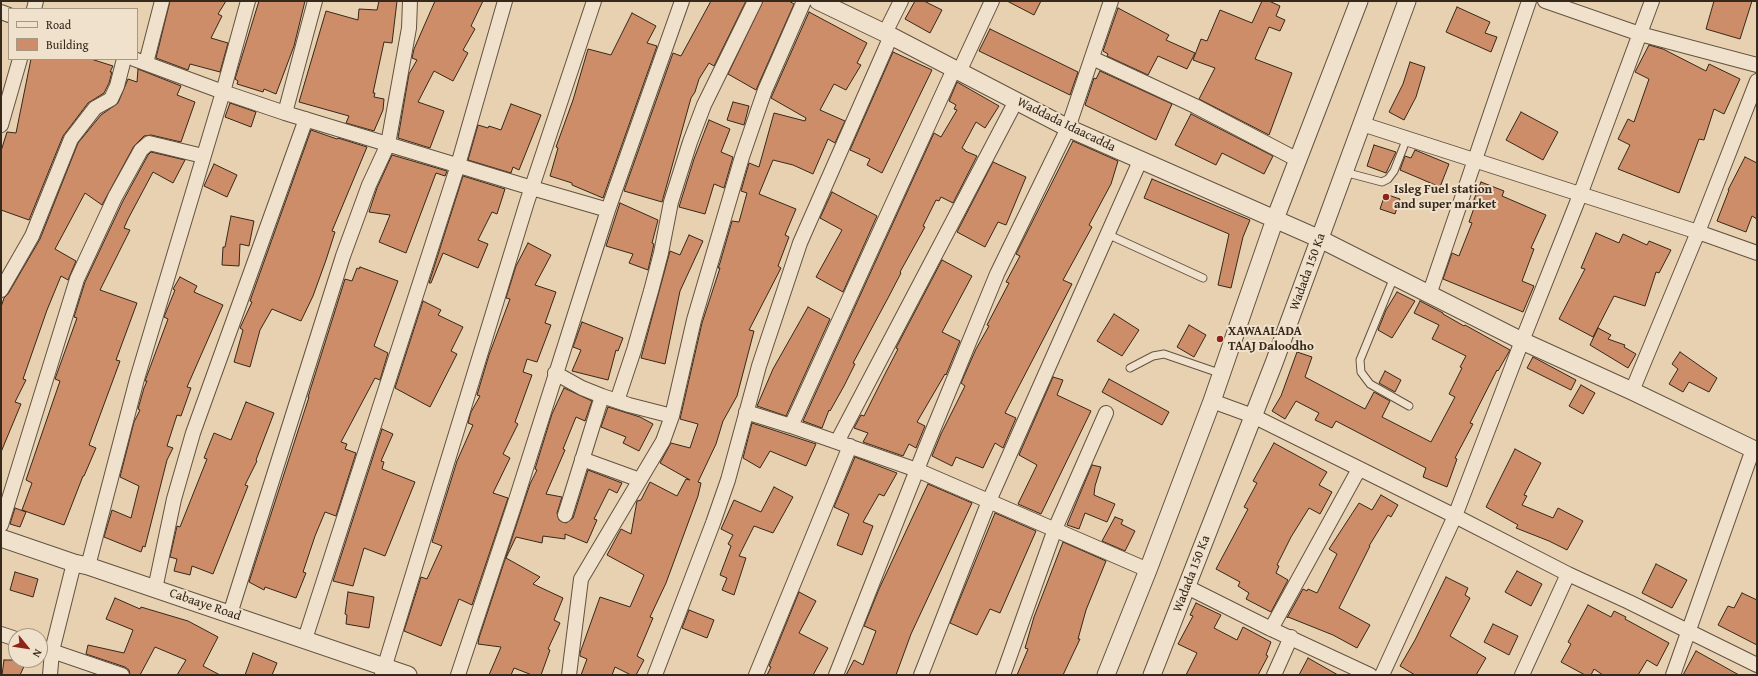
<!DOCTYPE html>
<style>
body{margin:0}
#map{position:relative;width:1758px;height:676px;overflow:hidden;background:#e8d1b1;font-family:"Gentium Book Plus",serif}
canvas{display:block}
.frame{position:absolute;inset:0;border:2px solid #36281a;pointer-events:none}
.legend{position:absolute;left:8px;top:8px;width:130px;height:52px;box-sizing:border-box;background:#f0e1cc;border:1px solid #a69785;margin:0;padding:5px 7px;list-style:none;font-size:12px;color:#36281a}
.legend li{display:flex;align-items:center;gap:8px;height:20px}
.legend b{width:20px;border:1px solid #a69785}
.north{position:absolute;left:8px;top:628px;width:40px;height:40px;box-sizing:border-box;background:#f0e1cc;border:1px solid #a69785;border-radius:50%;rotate:120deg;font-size:11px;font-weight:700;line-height:16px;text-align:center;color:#36281a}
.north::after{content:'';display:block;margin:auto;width:14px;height:18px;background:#8f2418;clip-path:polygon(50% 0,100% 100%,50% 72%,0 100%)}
</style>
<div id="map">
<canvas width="1758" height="676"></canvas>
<div class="frame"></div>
<ul class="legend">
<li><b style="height:5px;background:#f0e1cc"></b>Road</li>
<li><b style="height:11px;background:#cd8d68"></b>Building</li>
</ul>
<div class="north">N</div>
</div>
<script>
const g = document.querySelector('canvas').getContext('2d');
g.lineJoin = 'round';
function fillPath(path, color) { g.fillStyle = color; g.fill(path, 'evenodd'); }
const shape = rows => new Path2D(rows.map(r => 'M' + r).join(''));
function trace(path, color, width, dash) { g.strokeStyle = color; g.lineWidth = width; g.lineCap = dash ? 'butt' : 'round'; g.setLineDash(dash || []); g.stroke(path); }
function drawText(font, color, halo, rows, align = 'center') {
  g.font = font + ' "Gentium Book Plus",serif'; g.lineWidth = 4; g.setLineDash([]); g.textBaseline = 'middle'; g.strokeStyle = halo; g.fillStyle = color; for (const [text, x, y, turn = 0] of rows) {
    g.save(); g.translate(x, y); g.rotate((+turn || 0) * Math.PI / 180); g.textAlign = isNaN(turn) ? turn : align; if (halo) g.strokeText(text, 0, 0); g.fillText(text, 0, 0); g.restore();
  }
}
const building = shape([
 [170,1,226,1,218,14,222,16,211,38,228,43,220,72,190,64,188,70,156,58,170,1],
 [259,1,305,1,294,46,276,94,264,89,263,92,237,84,238,81,235,79,259,1],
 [379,1,397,1,392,43,384,42,373,93,375,93,374,97,384,99,383,110,374,131,346,123,349,116,299,102,326,11,358,20,359,9,377,10,379,1],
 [435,1,483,1,471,26,475,29,463,50,468,53,453,81,434,71,418,102,444,111,430,148,398,138,409,74,417,60,412,58,414,49,435,1],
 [711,1,746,1,714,66,709,63,699,79,695,92,691,98,662,202,624,191,673,53,681,56,711,1],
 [763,1,789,1,794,4,756,90,728,74,763,1],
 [915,1,924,1,942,10,930,33,905,19,915,1],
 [1007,1,1041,1,1034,15,1007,1],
 [1262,1,1269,1,1280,6,1276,16,1285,20,1280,31,1269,27,1255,59,1292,73,1269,135,1199,99,1215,68,1193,60,1201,39,1207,41,1220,10,1252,23,1262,1],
 [1714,1,1752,1,1740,39,1706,29,1714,1],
 [1457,7,1490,22,1485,33,1497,37,1491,52,1446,32,1457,7],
 [1118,8,1169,35,1166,40,1195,53,1187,69,1158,56,1148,75,1107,56,1108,54,1103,51,1118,8],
 [809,12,867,43,857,63,861,65,846,90,834,84,820,110,845,121,835,143,828,139,813,174,793,165,773,160,759,194,796,209,785,235,789,237,778,266,781,268,749,330,754,331,737,396,723,421,716,444,698,482,701,483,698,496,666,583,650,617,653,618,637,656,644,660,636,675,631,675,615,667,612,675,581,675,587,659,580,656,580,653,600,597,630,607,644,575,607,555,621,529,631,534,637,501,641,500,650,482,677,496,686,479,690,480,660,463,671,443,690,448,698,424,680,419,702,323,720,268,718,268,720,263,732,221,739,222,747,193,741,191,749,163,759,167,774,113,805,121,806,118,771,98,809,12],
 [632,13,656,26,647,43,657,46,603,198,572,185,572,183,550,176,558,148,556,147,573,100,588,49,611,55,632,13],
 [990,29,1078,72,1070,95,979,51,990,29],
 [1649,45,1663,49,1706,71,1709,64,1740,79,1724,114,1714,109,1704,140,1699,139,1679,193,1618,169,1630,145,1618,139,1628,119,1634,122,1649,79,1635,72,1649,45],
 [893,52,932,70,882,173,867,165,870,159,850,150,893,52],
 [31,59,91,59,113,66,110,72,112,72,109,83,104,93,88,103,63,136,29,220,1,210,1,151,7,132,16,133,31,59],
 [1410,62,1425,67,1416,97,1404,120,1389,112,1403,84,1410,62],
 [138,69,181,86,177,95,195,102,181,142,151,135,144,136,134,146,102,205,85,193,55,249,76,261,68,280,61,276,47,310,23,379,26,380,15,402,21,404,1,452,1,307,4,298,8,294,40,239,78,143,101,115,118,103,128,79,137,82,138,69],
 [1100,71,1172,104,1156,140,1085,105,1094,78,1096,79,1100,71],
 [957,82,999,106,985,128,976,122,962,148,965,150,965,151,977,156,953,203,941,197,939,201,936,200,923,226,925,227,900,272,901,273,888,298,853,363,855,364,844,386,830,411,829,410,822,428,803,421,934,133,941,137,957,110,954,109,956,105,949,101,957,82],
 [733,102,749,106,744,125,727,120,733,102],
 [230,103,256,112,251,127,225,117,230,103],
 [511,104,541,115,519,170,513,167,511,173,468,160,478,125,488,128,489,126,501,130,511,104],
 [1521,112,1558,132,1543,160,1506,140,1521,112],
 [1191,114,1273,156,1264,174,1222,153,1216,165,1175,145,1191,114],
 [709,120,730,129,721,152,733,157,724,188,714,184,705,214,679,207,694,159,709,120],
 [311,130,337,139,338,138,367,147,332,231,335,232,326,260,313,296,301,321,272,309,260,330,250,367,234,362,243,330,240,328,252,302,250,301,311,130],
 [1073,141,1118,161,1111,184,1089,225,1092,227,1063,280,1072,284,1005,413,1016,418,1003,448,995,443,983,468,956,457,952,466,932,456,941,434,965,386,961,383,976,349,989,326,987,325,1009,283,1006,282,1020,256,1016,254,1073,141],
 [1374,145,1396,152,1386,173,1367,166,1374,145],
 [1415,150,1449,164,1440,187,1400,170,1405,156,1411,158,1415,150],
 [151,152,185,160,173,183,153,172,128,219,124,228,130,230,100,290,137,303,116,360,120,361,89,445,96,448,84,476,83,476,64,525,22,510,32,483,26,480,60,381,55,379,77,318,74,317,85,282,123,201,148,155,151,152],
 [392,155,447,171,445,176,436,173,406,253,379,242,390,215,369,212,377,188,392,155],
 [1745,157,1757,163,1757,219,1752,216,1746,232,1717,221,1729,190,1728,190,1745,157],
 [993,162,1026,177,1006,225,998,222,985,247,957,232,993,162],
 [214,164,237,175,227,197,204,186,214,164],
 [463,176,505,189,497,214,492,212,478,240,488,244,478,268,443,253,431,283,429,283,463,176],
 [1152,179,1250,220,1243,237,1231,288,1218,285,1229,234,1144,198,1152,179],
 [1481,182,1504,191,1502,196,1546,215,1531,248,1534,249,1522,281,1534,286,1523,312,1443,279,1452,253,1459,256,1472,223,1469,222,1474,208,1471,207,1481,182],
 [832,192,877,216,843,292,816,277,842,230,820,218,832,192],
 [1385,194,1400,199,1395,214,1380,209,1385,194],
 [620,203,658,220,652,243,654,244,648,270,629,263,633,254,606,246,620,203],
 [231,216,254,221,249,246,240,244,239,266,222,265,223,247,225,247,231,216],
 [1596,233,1619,243,1623,234,1647,245,1649,241,1671,250,1659,273,1656,272,1645,306,1614,296,1593,337,1559,319,1585,269,1581,268,1596,233],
 [689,235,703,241,680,291,665,364,641,358,670,251,680,255,689,235],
 [528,243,551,255,535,285,556,292,545,323,551,325,537,362,527,359,523,372,532,375,515,422,518,424,503,454,510,458,493,493,508,498,472,605,459,599,441,646,404,631,421,577,427,579,442,546,432,542,457,461,473,425,468,423,471,412,480,396,477,395,489,355,510,299,506,298,516,266,528,243],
 [942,260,972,276,942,332,960,341,946,375,945,374,917,422,925,426,916,448,909,444,903,456,863,442,868,433,854,428,861,415,864,416,885,374,898,349,896,348,942,260],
 [360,267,398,281,374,346,388,353,380,380,375,378,341,442,347,444,345,449,356,453,336,516,325,512,315,536,303,572,306,573,296,598,265,587,264,590,249,582,309,397,308,397,345,279,352,281,357,268,359,269,360,267],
 [180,277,197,286,194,292,223,305,187,387,191,388,181,416,177,415,167,446,173,448,167,460,145,547,143,546,141,552,104,537,112,510,131,518,139,486,120,477,134,422,140,410,138,409,144,388,147,381,145,381,168,319,164,317,175,290,173,289,180,277],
 [1397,292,1415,301,1392,338,1378,330,1386,310,1397,292],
 [423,301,441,310,438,315,463,327,451,351,457,354,430,407,395,388,423,301],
 [1420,301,1443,313,1443,314,1464,326,1465,325,1510,350,1498,371,1497,370,1470,423,1473,424,1455,458,1457,459,1447,487,1423,477,1426,468,1336,421,1332,428,1315,420,1319,413,1296,401,1285,419,1272,411,1281,396,1297,352,1312,357,1305,377,1365,409,1374,392,1390,401,1382,417,1431,442,1455,397,1449,394,1462,368,1460,367,1466,356,1432,339,1439,325,1414,313,1420,301],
 [808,307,830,319,786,416,757,406,773,369,808,307],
 [1114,314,1139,330,1122,356,1097,341,1114,314],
 [582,322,623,338,618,351,616,350,608,380,572,371,581,350,573,347,582,322],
 [1189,325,1206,335,1194,357,1177,347,1189,325],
 [1598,328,1611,335,1608,339,1625,345,1624,347,1636,354,1628,368,1590,345,1598,328],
 [1680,352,1717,378,1709,392,1689,382,1683,392,1669,384,1678,369,1672,364,1680,352],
 [1533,357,1576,380,1571,390,1527,368,1533,357],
 [1385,371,1401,380,1395,392,1379,383,1385,371],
 [1053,377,1063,380,1057,395,1091,411,1041,514,1018,504,1037,465,1019,455,1053,377],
 [1109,379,1169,412,1162,425,1102,392,1109,379],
 [1581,385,1595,393,1583,414,1569,406,1581,385],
 [564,388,592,401,585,421,576,417,563,449,565,450,546,494,562,497,557,513,559,520,566,523,573,518,588,470,622,483,617,493,609,489,594,519,597,520,587,543,565,534,565,539,543,536,542,543,516,537,506,558,540,577,533,584,563,598,554,620,560,623,548,649,550,650,541,675,532,675,514,668,511,675,489,675,501,647,478,644,479,638,530,484,537,470,535,469,552,414,564,388],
 [246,402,274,413,256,460,257,461,245,485,248,486,213,574,192,566,190,575,174,571,177,559,170,557,177,526,180,527,207,459,204,458,214,433,231,440,246,402],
 [608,407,640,417,653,424,639,451,623,443,626,437,601,427,608,407],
 [752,423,816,444,806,466,770,451,760,468,743,458,752,423],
 [382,429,393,434,381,461,384,462,382,469,415,482,385,556,364,548,353,586,333,581,382,429],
 [1274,443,1327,472,1319,485,1332,492,1320,514,1309,508,1291,537,1277,565,1279,566,1276,573,1288,580,1271,612,1246,599,1249,593,1238,586,1240,582,1216,569,1248,509,1244,507,1257,483,1253,481,1274,443],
 [1515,449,1541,463,1524,495,1527,496,1522,505,1553,518,1558,508,1583,521,1567,550,1549,541,1516,528,1518,525,1486,507,1515,449],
 [855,457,897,473,884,496,879,494,863,522,873,526,862,555,837,545,849,514,834,507,855,457],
 [1092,465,1101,467,1095,486,1094,495,1115,504,1107,522,1085,513,1079,529,1067,525,1092,465],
 [928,484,972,503,911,634,896,675,846,675,854,660,863,665,876,631,864,626,879,589,928,484],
 [774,487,793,497,773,533,754,526,739,556,746,558,734,595,722,590,727,578,720,575,731,546,728,544,733,535,721,529,734,500,761,512,774,487],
 [1381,495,1398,505,1391,517,1388,515,1369,546,1370,546,1339,608,1370,625,1357,648,1333,635,1288,617,1287,618,1303,589,1307,591,1308,589,1317,593,1337,554,1329,549,1359,503,1372,510,1381,495],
 [15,508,26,512,20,527,10,524,15,508],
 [995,513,1036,531,1000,613,990,609,977,635,950,623,995,513],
 [1115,517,1123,520,1121,524,1135,531,1125,551,1102,541,1115,517],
 [1063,542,1106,561,1086,610,1078,639,1080,639,1063,675,1017,675,1028,649,1025,648,1034,617,1063,542],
 [1656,564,1687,580,1672,608,1642,593,1656,564],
 [1517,571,1542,584,1531,606,1505,592,1517,571],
 [15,572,38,579,33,597,10,590,15,572],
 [1446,577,1468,588,1465,595,1470,598,1450,636,1486,658,1476,675,1415,675,1400,666,1415,640,1446,577],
 [348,592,374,597,369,628,346,624,347,615,345,614,348,592],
 [799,592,816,601,799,633,828,648,813,675,767,675,771,667,769,666,799,592],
 [1742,593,1757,600,1757,645,1718,625,1728,606,1734,608,1742,593],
 [115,598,140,609,141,607,188,621,218,637,203,666,220,675,177,675,186,660,155,647,140,675,130,675,129,670,125,667,86,654,88,645,124,653,133,630,106,619,115,598],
 [1196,603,1221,615,1214,628,1237,640,1243,627,1271,642,1266,655,1268,656,1258,675,1186,675,1197,653,1178,644,1193,616,1190,615,1196,603],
 [1588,605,1611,617,1614,611,1626,617,1625,619,1669,643,1657,666,1647,660,1638,675,1603,675,1594,669,1591,675,1585,675,1561,662,1571,644,1568,642,1588,605],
 [689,610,714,620,707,638,682,628,689,610],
 [1493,624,1518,636,1509,655,1484,642,1493,624],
 [1696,651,1739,675,1683,675,1696,651],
 [253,653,277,663,272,675,245,675,253,653],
 [1308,658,1338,675,1299,675,1308,658],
 [4,660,27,660,20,675,2,675,4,660]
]);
fillPath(building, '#cd8d68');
trace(building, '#36281a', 1);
const service = shape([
 [1344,172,1382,182,1388,179,1394,171,1407,138],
 [1107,234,1203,278],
 [1394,277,1360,360,1361,372,1370,384,1409,406],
 [1130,368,1153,356,1164,354,1222,374]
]);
const minor = shape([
 [1545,1,1640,34,1757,65],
 [34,9,36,1],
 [1,12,9,15],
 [885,33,901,1],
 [1092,58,1195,106,1298,160],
 [134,59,223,92,285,113,532,188,608,210],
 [146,63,162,1],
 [959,72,992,1],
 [285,113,315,1],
 [1362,124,1698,232,1757,253],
 [1,125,20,59],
 [1,290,32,236,71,139,95,108,111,99,117,86,124,59],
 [1429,295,1529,1],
 [555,373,582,388,602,396,629,405,672,416],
 [1632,391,1698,232,1757,81],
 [617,401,634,350,651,291,661,253,671,202,690,142,704,105,755,1],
 [1212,401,1253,416,1455,516,1568,574,1629,602,1757,665],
 [746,412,791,426,917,470,1148,570],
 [791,426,954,69],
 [837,442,1016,101],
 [582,459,640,480],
 [565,515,602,396],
 [1,525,77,279,115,197,141,150,149,143,203,156],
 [88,566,137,379,223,92,248,1],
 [1187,587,1271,629,1370,675],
 [155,589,174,499,193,433,306,119],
 [230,614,343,256,369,185,388,144,409,28,410,1],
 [1271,629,1359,469],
 [1,634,16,639],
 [305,639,458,165,505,1],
 [40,647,122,675],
 [50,675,52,651,74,563],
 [382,675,527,202,594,1],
 [458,675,515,503,608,210,682,1],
 [569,675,581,579,663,441,672,416,694,320,742,157,765,90,804,1],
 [655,675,713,523,728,480,759,366,800,243,891,36],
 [756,675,850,446],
 [836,675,924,452,997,274,1068,128,1111,1],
 [921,675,989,501,1140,161],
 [1003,675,1055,529,1106,413],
 [1274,675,1291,637],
 [1382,675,1455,516,1522,341,1580,195,1652,1],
 [1522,675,1568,574],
 [1673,675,1753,449]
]);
const tertiary = shape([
 [818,1,891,36,1068,128,1320,239,1522,341,1632,391,1757,451],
 [1,538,74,563,88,566,408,675],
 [1106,675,1148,570,1212,401,1275,219,1359,1],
 [1152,675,1274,363,1407,1]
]);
trace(service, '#625240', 9);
trace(minor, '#625240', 16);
trace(tertiary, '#625240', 19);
trace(service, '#f0e1cc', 7);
trace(minor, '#f0e1cc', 14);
trace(tertiary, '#f0e1cc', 17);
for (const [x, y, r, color] of [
 [1386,197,4,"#8f2418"],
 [1220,339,4,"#8f2418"]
]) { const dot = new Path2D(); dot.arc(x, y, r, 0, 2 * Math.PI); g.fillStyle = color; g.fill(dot); trace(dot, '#f0e1cc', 1.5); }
drawText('13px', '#36281a', '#f0e1cc', [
 ["Waddada Idaacadda",1066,125,26],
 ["Wadada 150 Ka",1308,272,-70],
 ["Wadada 150 Ka",1192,574,-69],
 ["Cabaaye Road",205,605,19]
]);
drawText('bold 13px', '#36281a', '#f0e1cc', [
 ["Isleg Fuel station",1394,190],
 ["and super market",1394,205],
 ["XAWAALADA",1228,332],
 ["TAAJ Daloodho",1228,347]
], 'left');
</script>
